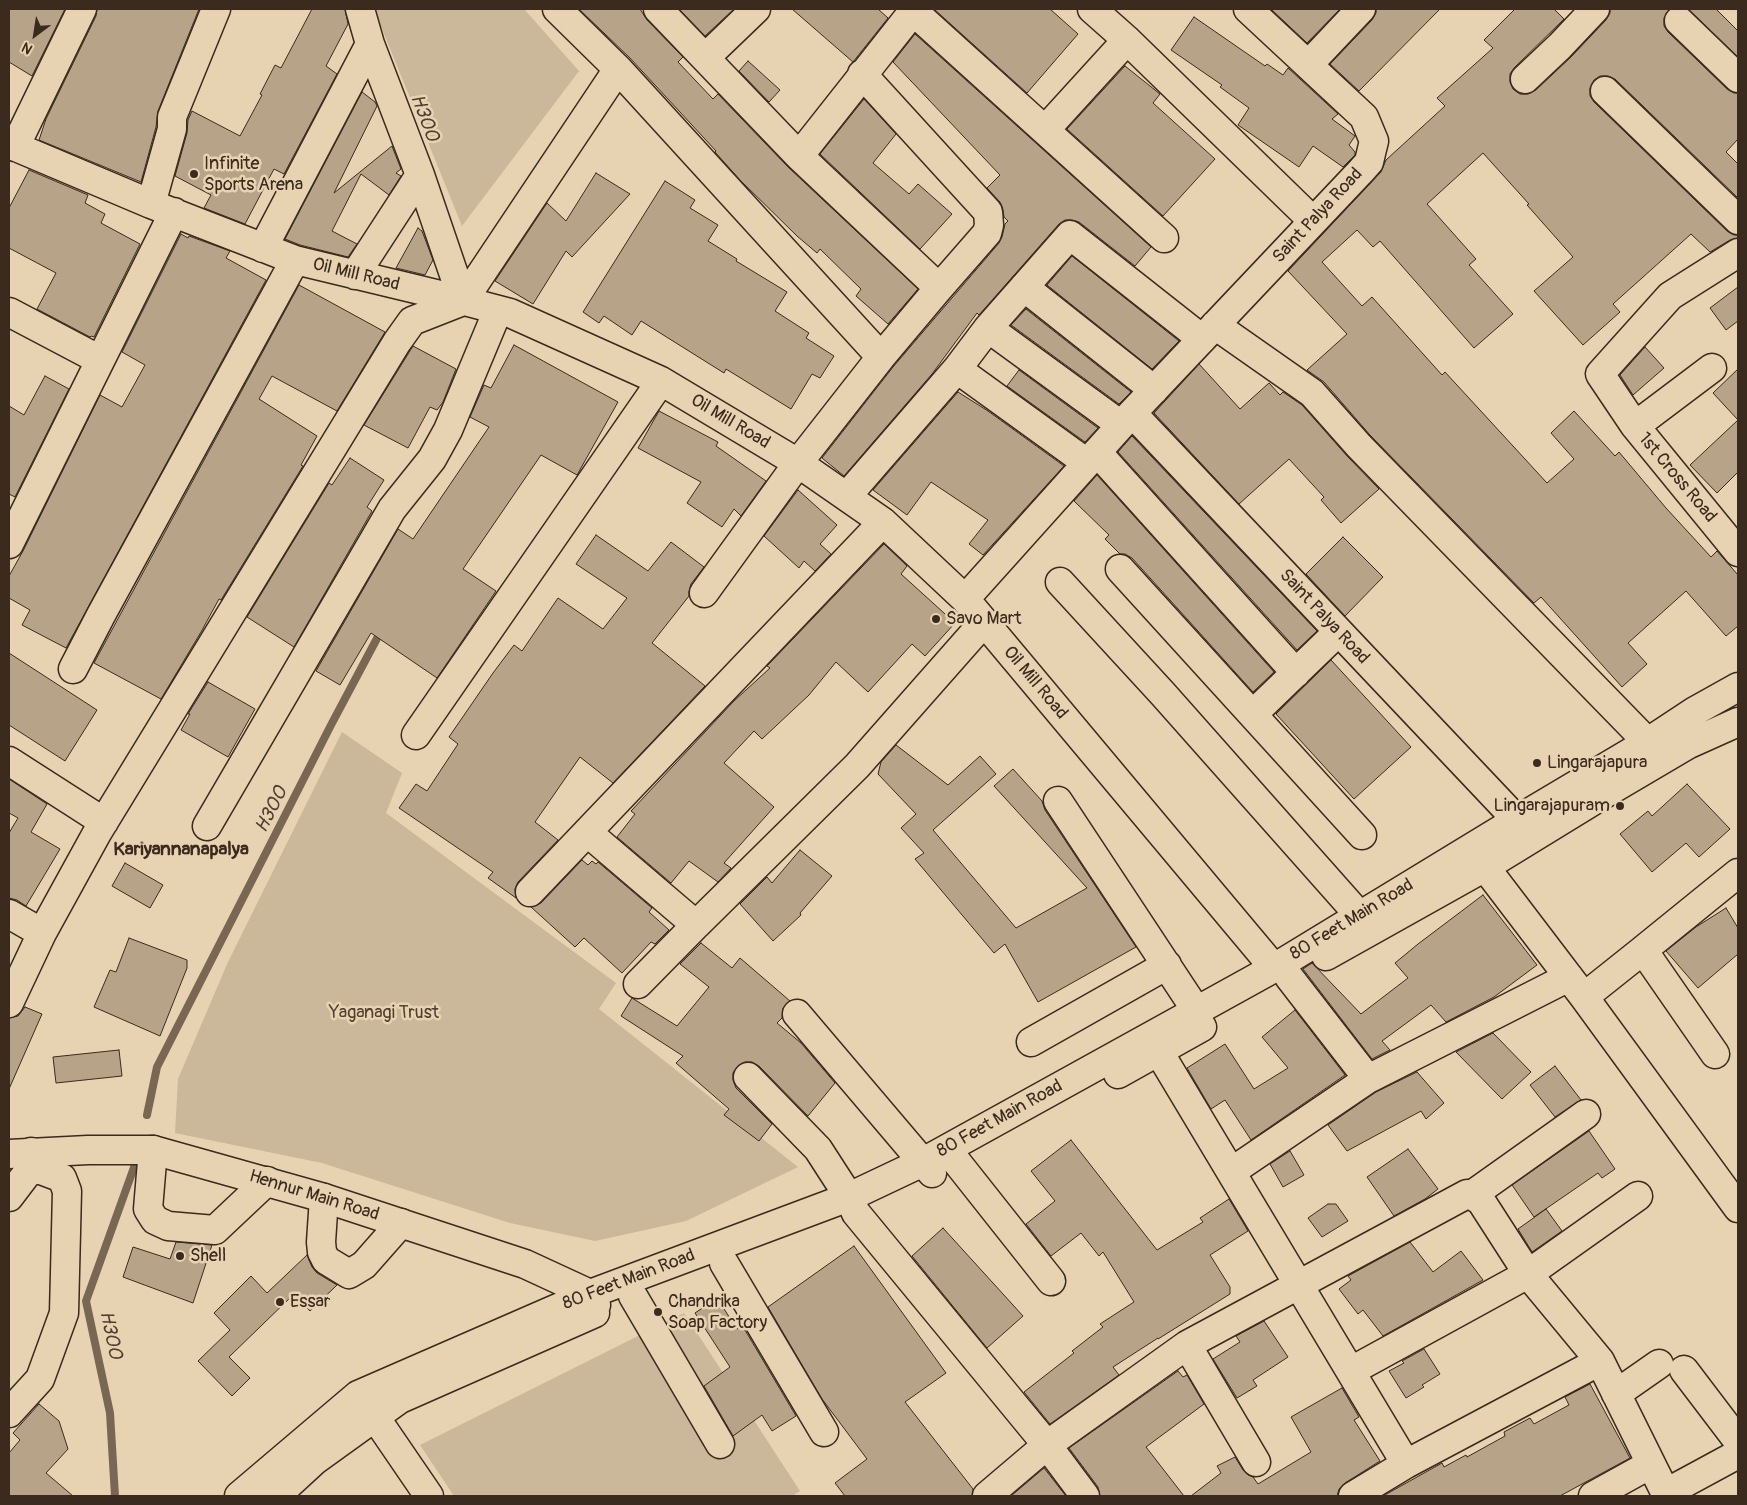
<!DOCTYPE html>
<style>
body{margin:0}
#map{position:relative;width:1747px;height:1505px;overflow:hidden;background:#e7d3b1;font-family:Pangolin,sans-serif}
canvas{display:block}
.frame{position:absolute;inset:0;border:10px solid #3b2a1e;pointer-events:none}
.north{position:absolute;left:10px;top:10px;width:50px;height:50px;-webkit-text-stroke:4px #e7d3b1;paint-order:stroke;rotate:211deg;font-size:14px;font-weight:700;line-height:20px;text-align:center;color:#3b2a1e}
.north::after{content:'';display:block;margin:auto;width:18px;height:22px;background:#3b2a1e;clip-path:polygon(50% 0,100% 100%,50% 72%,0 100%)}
</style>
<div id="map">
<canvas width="1747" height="1505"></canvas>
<div class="frame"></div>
<div class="north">N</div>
</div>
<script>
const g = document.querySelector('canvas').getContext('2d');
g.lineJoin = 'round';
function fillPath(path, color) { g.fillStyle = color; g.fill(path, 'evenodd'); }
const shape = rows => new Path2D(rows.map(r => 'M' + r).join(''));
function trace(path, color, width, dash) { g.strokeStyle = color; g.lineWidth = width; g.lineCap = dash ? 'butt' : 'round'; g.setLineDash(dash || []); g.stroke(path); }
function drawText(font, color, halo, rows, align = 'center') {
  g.font = font + ' Pangolin,sans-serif'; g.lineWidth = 5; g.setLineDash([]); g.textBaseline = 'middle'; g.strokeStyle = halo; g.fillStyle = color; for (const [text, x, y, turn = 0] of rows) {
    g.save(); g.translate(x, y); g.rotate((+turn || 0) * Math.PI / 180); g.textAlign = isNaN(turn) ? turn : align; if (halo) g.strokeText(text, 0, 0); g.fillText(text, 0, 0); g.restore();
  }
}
fillPath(shape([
 [374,9,524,9,579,71,462,226],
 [342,732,402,773,386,813,616,983,599,1009,798,1167,686,1221,595,1241,510,1223,322,1163,175,1133,178,1079,228,962],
 [684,1313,800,1491,792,1496,454,1496,420,1445]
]), '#cbb799');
trace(shape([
 [147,1115,157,1067,331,725,382,629],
 [115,1496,110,1413,86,1301,137,1159]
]), '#796753', 8);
const building = shape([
 [9,9,65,9,32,76,9,62,9,9],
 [97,9,199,9,158,111,156,127,141,182,39,140,46,119,96,16,97,9],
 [312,9,345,9,348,24,326,66,337,74,284,174,274,169,245,224,204,208,211,195,175,176,187,133,188,120,192,111,240,136,262,95,260,94,275,65,281,68,312,9],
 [579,9,640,9,647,20,683,57,678,62,713,99,718,94,788,167,918,289,888,324,856,296,861,289,820,249,817,253,797,236,740,180,715,152,716,151,630,58,579,9],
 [679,9,734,9,705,36,679,9],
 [792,9,878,9,888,18,853,62,792,9],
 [934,9,1050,9,1078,34,1027,93,934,9],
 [1271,9,1340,9,1307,43,1271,9],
 [1376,9,1440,9,1359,91,1330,64,1372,20,1376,13,1376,9],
 [1515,9,1554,9,1564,19,1514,68,1510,74,1510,82,1513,89,1520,94,1528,94,1536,90,1571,57,1606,20,1610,13,1610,9,1670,9,1664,18,1664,26,1668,32,1727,89,1734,93,1738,93,1738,139,1726,152,1738,164,1738,198,1615,79,1608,76,1600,76,1594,80,1590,88,1590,96,1594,102,1727,231,1734,235,1738,235,1738,238,1730,240,1710,252,1691,234,1613,304,1620,312,1583,345,1534,291,1573,257,1527,205,1529,204,1483,153,1427,204,1476,259,1469,265,1513,314,1474,348,1380,241,1373,247,1357,230,1322,262,1362,306,1372,297,1442,375,1445,372,1547,483,1574,459,1551,433,1574,411,1615,456,1619,452,1666,508,1711,557,1717,551,1738,575,1738,626,1726,636,1686,591,1628,643,1647,664,1622,687,1541,597,1534,603,1370,435,1324,382,1307,370,1347,334,1288,271,1381,172,1386,160,1445,106,1437,98,1493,48,1484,40,1515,9],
 [1688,9,1716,9,1738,31,1738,57,1688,9],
 [1194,17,1265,66,1267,64,1283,75,1288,68,1338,114,1332,119,1355,136,1349,145,1355,152,1355,155,1343,167,1313,146,1299,167,1238,125,1249,108,1220,87,1222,85,1171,50,1194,17],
 [915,34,1151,247,1135,266,1079,222,1072,220,1065,220,1059,224,979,315,977,313,932,374,844,476,822,458,893,367,999,243,1002,237,1005,224,1008,221,1004,217,1003,210,1000,202,987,188,1000,175,893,62,915,34],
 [748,61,780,90,769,102,739,71,748,61],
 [1125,66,1160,94,1153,103,1215,159,1163,216,1067,129,1125,66],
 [362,92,375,102,377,106,334,193,392,146,401,169,396,173,401,176,389,195,361,174,332,231,357,244,348,257,300,245,285,239,362,92],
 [864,99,896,134,873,163,909,194,918,184,952,214,920,249,820,154,864,99],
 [29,170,88,195,85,203,105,214,101,223,140,244,94,337,91,336,90,337,37,309,56,273,9,248,9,208,29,170],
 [596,173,630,194,572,257,566,251,533,304,495,281,547,203,566,221,596,173],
 [665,181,695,200,690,208,718,225,708,241,737,259,736,261,787,292,775,311,809,333,806,338,834,356,820,378,812,374,791,409,726,369,724,373,641,321,632,335,604,316,599,323,583,312,665,181],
 [418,228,422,231,433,260,425,275,396,268,418,228],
 [181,234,188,238,189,236,230,251,226,258,266,280,66,648,22,625,30,610,9,598,9,576,23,551,100,395,122,407,145,365,122,352,181,234],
 [1072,256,1179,341,1152,369,1047,285,1072,256],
 [299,285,385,332,337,411,272,376,259,399,317,436,301,465,303,466,221,600,219,599,201,632,161,699,94,663,299,285],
 [1738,287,1738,321,1726,330,1710,308,1738,287],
 [1026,309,1131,392,1119,404,1011,325,1026,309],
 [514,345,618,402,577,475,541,455,463,569,496,591,437,678,371,633,340,685,316,671,398,529,413,539,489,427,470,417,484,385,491,388,514,345],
 [413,346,456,369,443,402,437,410,430,407,408,448,364,425,413,346],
 [1645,347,1664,368,1633,395,1620,375,1645,347],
 [1199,364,1240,409,1269,383,1280,395,1283,392,1302,405,1347,456,1379,489,1341,523,1321,500,1324,497,1289,459,1239,504,1154,413,1199,364],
 [1738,369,1738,472,1717,493,1690,465,1738,420,1713,393,1738,369],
 [1019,370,1098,428,1085,442,1007,386,1019,370],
 [45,376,69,389,15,497,9,494,9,406,24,415,45,376],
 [958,392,988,411,1064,466,983,555,969,544,988,520,931,482,907,515,873,490,958,392],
 [659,411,718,442,716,446,766,481,741,516,734,509,722,527,687,503,701,482,638,448,659,411],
 [1132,436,1317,631,1297,650,1118,452,1132,436],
 [350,458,384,480,367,507,372,511,294,647,247,617,329,483,332,485,350,458],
 [1097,475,1274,672,1253,692,1132,558,1125,554,1120,554,1105,539,1109,535,1074,501,1097,475],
 [798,490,837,525,820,544,831,554,815,571,804,561,799,568,764,536,798,490],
 [596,535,648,571,671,542,704,567,691,584,689,591,689,596,652,643,705,686,613,783,580,757,535,822,558,840,518,882,515,889,516,898,488,878,493,872,399,808,416,784,427,791,458,744,449,737,493,673,514,645,522,651,558,598,603,629,627,598,576,564,596,535],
 [1343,537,1383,577,1345,616,1306,574,1343,537],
 [884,544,907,566,901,574,955,623,925,656,912,644,868,692,836,662,809,695,762,739,754,731,724,763,774,807,724,863,731,868,718,882,689,861,671,883,617,837,635,814,631,811,734,701,770,668,767,666,884,544],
 [9,653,97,710,65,761,9,725,9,653],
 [1331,660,1411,747,1354,799,1276,714,1331,660],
 [208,682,255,709,228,757,181,730,190,714,188,714,208,682],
 [896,745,948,785,980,756,996,774,933,830,1016,928,1087,888,994,786,1013,769,1042,801,1045,810,1136,947,1038,1002,1005,944,994,953,915,859,924,853,901,828,916,814,878,774,881,762,896,745],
 [9,779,47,804,31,832,60,849,26,906,17,900,9,898,9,833,18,818,9,813,9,779],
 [1687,784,1730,829,1699,857,1686,843,1652,872,1620,834,1648,811,1652,816,1687,784],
 [800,850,832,876,800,913,801,915,773,941,740,904,767,877,772,883,800,850],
 [582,860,588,865,592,861,596,864,598,862,652,908,649,912,669,930,655,944,651,942,622,973,584,938,575,947,531,907,541,903,582,860],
 [125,863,163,885,150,908,112,886,125,863],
 [1483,895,1537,965,1494,997,1446,1022,1431,1005,1382,1041,1390,1050,1372,1059,1303,969,1312,963,1361,1014,1408,978,1395,963,1418,944,1483,895],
 [1726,908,1738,928,1738,954,1698,988,1666,951,1696,927,1726,908],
 [129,938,187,960,187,968,160,1036,94,1007,110,970,116,972,129,938],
 [701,943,732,968,740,958,790,1001,783,1008,782,1018,777,1023,801,1043,835,1083,808,1116,759,1066,752,1062,745,1062,738,1066,733,1073,733,1080,736,1088,772,1124,759,1141,724,1115,729,1109,676,1063,683,1056,621,1016,632,998,677,1026,709,987,680,964,701,943],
 [25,1007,42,1014,9,1089,9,1018,18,1016,25,1007],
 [1295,1010,1345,1075,1251,1140,1225,1100,1211,1109,1187,1068,1225,1044,1254,1089,1288,1068,1262,1037,1295,1010],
 [1493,1033,1531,1072,1502,1099,1456,1052,1493,1033],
 [119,1050,122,1076,56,1083,53,1057,119,1050],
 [1555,1066,1581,1100,1555,1117,1530,1085,1555,1066],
 [1417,1072,1444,1103,1426,1119,1421,1111,1347,1151,1328,1125,1376,1092,1417,1072],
 [1589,1131,1615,1169,1602,1178,1598,1173,1534,1217,1512,1185,1589,1131],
 [1071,1140,1157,1250,1203,1222,1200,1218,1229,1199,1248,1231,1210,1255,1230,1287,1230,1294,1158,1339,1158,1338,1113,1367,1119,1375,1050,1424,1024,1392,1074,1353,1072,1351,1103,1327,1100,1324,1134,1302,1103,1252,1099,1256,1081,1233,1051,1256,1026,1224,1055,1201,1031,1171,1071,1140],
 [1408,1149,1438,1189,1425,1199,1394,1216,1367,1177,1408,1149],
 [1290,1151,1304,1175,1283,1187,1270,1164,1290,1151],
 [1328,1204,1336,1204,1348,1221,1322,1237,1308,1218,1328,1204],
 [1546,1209,1562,1231,1532,1252,1518,1229,1546,1209],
 [943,1228,1023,1316,987,1348,912,1256,943,1228],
 [176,1242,212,1245,193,1303,123,1277,133,1247,170,1259,176,1242],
 [1410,1242,1433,1272,1461,1251,1483,1280,1383,1336,1363,1310,1358,1314,1339,1289,1351,1280,1348,1276,1410,1242],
 [854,1246,946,1373,905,1402,973,1489,972,1496,845,1496,835,1483,867,1459,822,1399,768,1307,854,1246],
 [307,1255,312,1267,317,1273,337,1285,310,1311,294,1294,229,1357,250,1378,232,1396,198,1361,230,1330,214,1313,251,1276,267,1293,307,1255],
 [717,1298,737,1329,742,1325,796,1416,772,1431,762,1415,733,1436,704,1386,730,1367,695,1313,717,1298],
 [1264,1321,1288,1357,1253,1380,1257,1386,1237,1398,1213,1359,1240,1342,1236,1336,1264,1321],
 [1424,1349,1440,1374,1422,1385,1424,1387,1406,1398,1389,1371,1404,1363,1402,1361,1424,1349],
 [1178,1371,1183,1377,1187,1375,1204,1404,1146,1447,1184,1496,1100,1496,1098,1487,1069,1448,1178,1371],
 [1590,1384,1630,1458,1560,1496,1383,1496,1442,1463,1444,1467,1466,1455,1467,1457,1505,1436,1504,1432,1530,1418,1534,1424,1569,1405,1565,1397,1590,1384],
 [1342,1388,1359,1417,1354,1420,1380,1461,1345,1483,1339,1489,1337,1496,1191,1496,1221,1473,1217,1466,1235,1457,1243,1470,1248,1475,1253,1477,1258,1484,1311,1452,1291,1417,1342,1388],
 [39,1404,59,1421,68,1449,46,1473,73,1496,9,1496,9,1453,20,1440,13,1433,39,1404],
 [1044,1468,1066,1496,1011,1496,1044,1468]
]);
fillPath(building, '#b7a488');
trace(building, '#3b2a1e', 1);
const minor = shape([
 [360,9,370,44,420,175,463,301],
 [658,9,799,156],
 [1092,9,1127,40,1313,221],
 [1248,9,1364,117,1374,141,1372,149,1369,162,1361,171,1132,413,1517,820],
 [913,11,1164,238],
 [1679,21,1738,78],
 [705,58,756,9],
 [1309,64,1361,9],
 [618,69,881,357,798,463,704,593],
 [862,74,988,212,989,225,987,233,939,288],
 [1525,79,1560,46,1595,9],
 [1605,91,1738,220],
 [1045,130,1127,40],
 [9,144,151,204,295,260,457,299,510,313,661,381,798,463,883,522,965,599,1274,968],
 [15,147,82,9],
 [151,204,172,129,172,117,216,9],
 [263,248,370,44],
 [1738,253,1670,296,1600,374,1635,426,1738,552],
 [355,275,420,175],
 [1024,287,1154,390],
 [9,312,100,360],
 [1215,325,1312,393,1359,446,1663,758],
 [988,328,1121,425],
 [881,357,939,288,799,156,915,9],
 [1635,426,1712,368],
 [1097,452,1296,673],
 [1087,463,957,369,988,328,1070,235,1202,339],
 [847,496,957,369],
 [9,544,174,212],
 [1120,569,1362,835],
 [1060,582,1163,694,1359,915],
 [965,599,1132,413],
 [73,669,101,615,295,260],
 [1253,714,1338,632],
 [416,735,661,381],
 [9,761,104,822],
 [1058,801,1196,1010],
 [207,826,392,509,432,459,448,430,498,310],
 [587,832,696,925,857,766,984,622],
 [1485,867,1584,997,1738,1208],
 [530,892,883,522],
 [9,914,42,933],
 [1643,950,1738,873],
 [1289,977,1368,1079],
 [638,984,696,925],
 [1584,997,1643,950,1715,1054],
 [9,1003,42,933,97,833,397,342,412,321,463,301,618,69,557,9],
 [797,1014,932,1173],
 [1031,1042,1167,965],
 [1159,1052,1406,1464,1600,1361,1667,1496],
 [748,1077,818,1149,849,1197,856,1213,1047,1445,1085,1496],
 [153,1150,148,1209,155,1220,168,1226,215,1230,267,1181],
 [956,1161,1051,1281],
 [1231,1172,1368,1079,1569,977],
 [1472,1195,1586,1114],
 [9,1197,28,1172,38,1169],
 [324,1198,321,1242,322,1252,326,1260,349,1274,364,1265,401,1223],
 [724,1263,824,1432],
 [633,1296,720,1444],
 [1187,1345,1256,1462],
 [1684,1370,1738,1441],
 [1351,1371,1528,1274,1638,1196],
 [1616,1394,1659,1364],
 [9,1413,40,1379,64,1313,67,1191,62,1178,38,1169,31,1152],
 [375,1417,429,1496],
 [1666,1493,1738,1454],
 [987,1496,1047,1445,1187,1345,1467,1194,1472,1195,1481,1201,1528,1274,1600,1361],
 [1353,1496,1406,1464],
 [1593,1496,1651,1464]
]);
const major = shape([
 [1326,956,1485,867,1609,791,1689,744,1738,722],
 [1118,1074,1202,1027],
 [9,1154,88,1150,153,1150,324,1198,525,1264,590,1294,596,1305],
 [239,1496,358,1395,590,1294,849,1197,923,1162,1274,968,1517,820,1648,742,1695,711,1738,687],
 [276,1496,314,1461,400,1399,595,1313]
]);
trace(minor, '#3b2a1e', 31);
trace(major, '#3b2a1e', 31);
trace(minor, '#e7d3b1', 28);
trace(major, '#e7d3b1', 28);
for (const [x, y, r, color] of [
 [194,174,5,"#3b2a1e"],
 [936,619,5,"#3b2a1e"],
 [1537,763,5,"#3b2a1e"],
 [1620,806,5,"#3b2a1e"],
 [180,1256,5,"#3b2a1e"],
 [280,1302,5,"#3b2a1e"],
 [658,1312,5,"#3b2a1e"]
]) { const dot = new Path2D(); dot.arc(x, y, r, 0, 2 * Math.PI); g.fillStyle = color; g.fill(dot); trace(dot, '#e7d3b1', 2); }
drawText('18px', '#3b2a1e', '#e7d3b1', [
 ["Infinite",204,164],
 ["Sports Arena",204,185],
 ["Savo Mart",946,619],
 ["Lingarajapura",1547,763],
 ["Lingarajapuram",1610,806,"right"],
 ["Shell",190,1256],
 ["Essar",290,1302],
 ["Chandrika",668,1302],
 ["Soap Factory",668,1323]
], 'left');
drawText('18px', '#3b2a1e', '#e7d3b1', [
 ["Saint Palya Road",1318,216,-47],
 ["Oil Mill Road",356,275,14],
 ["Oil Mill Road",730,422,31],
 ["1st Cross Road",1677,478,50],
 ["Saint Palya Road",1324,617,47],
 ["Oil Mill Road",1035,683,50],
 ["80 Feet Main Road",1352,920,-31],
 ["80 Feet Main Road",1000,1119,-29],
 ["Hennur Main Road",314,1196,17],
 ["80 Feet Main Road",629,1280,-21]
]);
drawText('18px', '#513f30', '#e7d3b1', [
 ["Yaganagi Trust",384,1013]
]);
drawText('italic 19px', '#503e30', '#e7d3b1', [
 ["H300",424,118,69],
 ["H300",272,810,-63],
 ["H300",110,1335,78]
]);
drawText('bold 19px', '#3b2a1e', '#e7d3b1', [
 ["Kariyannanapalya",181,850]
]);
</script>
